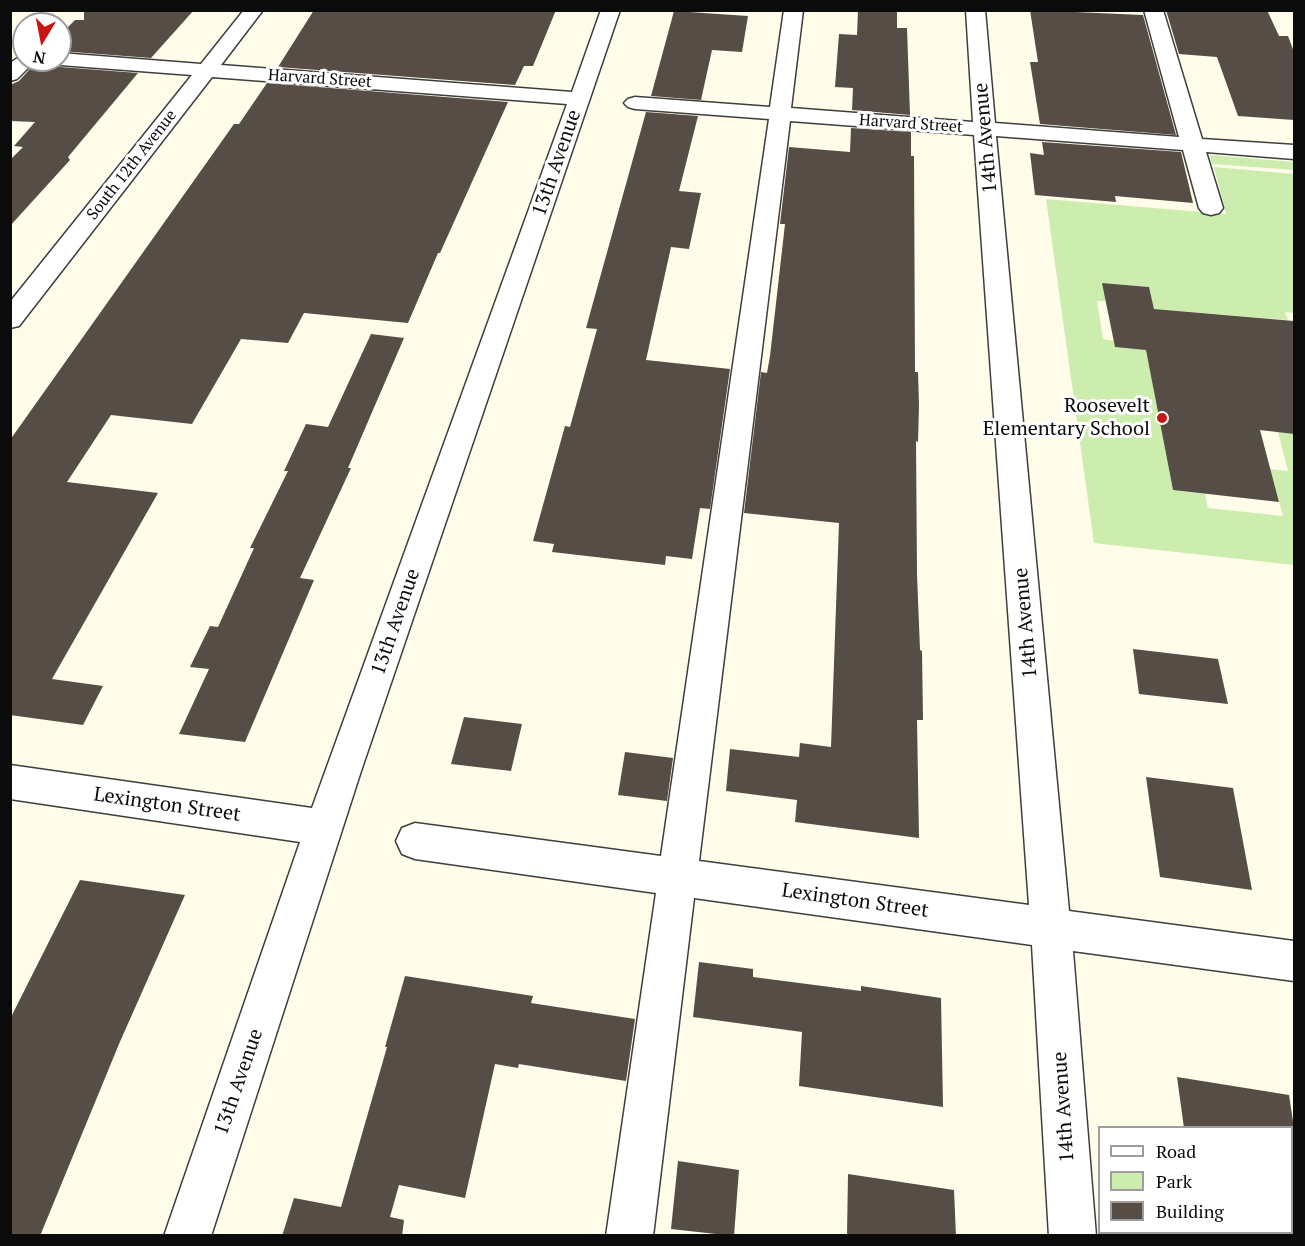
<!DOCTYPE html>
<style>
body{margin:0}
#map{position:relative;width:1305px;height:1246px;overflow:hidden;background:#fffce9;font-family:"PT Serif",serif}
canvas{display:block}
.frame{position:absolute;inset:0;border:12px solid #0b0b0b;pointer-events:none}
.legend{position:absolute;left:1098px;top:1126px;width:195px;height:108px;box-sizing:border-box;background:#fff;border:2px solid #9d9d9d;margin:0;padding:8px 10px;list-style:none;font-size:18px;color:#0b0b0b}
.legend li{display:flex;align-items:center;gap:12px;height:30px}
.legend b{width:30px;border:2px solid #9d9d9d}
.north{position:absolute;left:12px;top:12px;width:60px;height:60px;box-sizing:border-box;background:#fff;border:2px solid #9d9d9d;border-radius:50%;rotate:190deg;font-size:16px;font-weight:700;line-height:24px;text-align:center;color:#0b0b0b}
.north::after{content:'';display:block;margin:auto;width:21px;height:27px;background:#c81617;clip-path:polygon(50% 0,100% 100%,50% 72%,0 100%)}
</style>
<div id="map">
<canvas width="1305" height="1246"></canvas>
<div class="frame"></div>
<ul class="legend">
<li><b style="height:8px;background:#fff"></b>Road</li>
<li><b style="height:16px;background:#cdedaf"></b>Park</li>
<li><b style="height:16px;background:#554d46"></b>Building</li>
</ul>
<div class="north">N</div>
</div>
<script>
const g = document.querySelector('canvas').getContext('2d');
g.lineJoin = 'round';
function fillPath(path, color) { g.fillStyle = color; g.fill(path, 'evenodd'); }
const shape = rows => new Path2D(rows.map(r => 'M' + r).join(''));
function trace(path, color, width, dash) { g.strokeStyle = color; g.lineWidth = width; g.lineCap = dash ? 'butt' : 'round'; g.setLineDash(dash || []); g.stroke(path); }
function drawText(font, color, halo, rows, align = 'center') {
  g.font = font + ' "PT Serif",serif'; g.lineWidth = 6; g.setLineDash([]); g.textBaseline = 'middle'; g.strokeStyle = halo; g.fillStyle = color; for (const [text, x, y, turn = 0] of rows) {
    g.save(); g.translate(x, y); g.rotate((+turn || 0) * Math.PI / 180); g.textAlign = isNaN(turn) ? turn : align; if (halo) g.strokeText(text, 0, 0); g.fillText(text, 0, 0); g.restore();
  }
}
fillPath(shape([
 [1210,155,1294,162,1294,170,1212,164],
 [1214,167,1294,174,1294,313,1285,312,1288,320,1154,309,1149,287,1104,283,1107,301,1097,301,1103,339,1188,354,1153,387,1173,490,1205,494,1208,508,1283,516,1270,469,1288,471,1278,432,1294,434,1294,565,1094,543,1046,199,1226,214]
]), '#cdedaf');
fillPath(shape([
 [84,10,194,10,151,58,60,51,60,35,75,20,84,20],
 [314,10,556,10,533,66,524,66,515,85,278,67],
 [858,10,897,10,897,28,907,28,910,115,852,110,853,88,835,87,839,34,857,35],
 [1030,10,1143,15,1176,135,1040,124,1030,62,1038,62],
 [1166,10,1267,10,1279,36,1288,36,1294,52,1294,120,1238,116,1217,57,1179,54],
 [674,11,748,16,742,52,712,50,701,100,651,96],
 [38,60,49,60,52,65,60,67,138,73,68,157,70,160,10,226,10,160,23,147,14,146,35,122,10,121,10,85,19,81],
 [267,83,508,102,440,253,438,253,408,323,304,313,288,343,241,339,192,424,111,415,67,482,158,493,52,679,103,686,83,725,10,715,10,440,234,124,239,124],
 [646,112,698,116,679,191,701,193,689,249,671,247,646,360,730,369,710,509,700,508,692,559,666,556,665,565,552,552,554,544,533,541,565,426,570,427,597,329,586,328],
 [851,128,911,132,911,156,914,156,915,372,918,372,919,405,918,442,916,441,917,574,920,650,922,651,923,720,917,720,919,838,795,822,797,800,726,791,730,749,799,757,800,743,831,747,839,523,744,513,761,372,767,373,770,356,785,224,780,224,789,147,850,152],
 [1042,142,1181,152,1193,203,1115,196,1116,202,1035,195,1030,153,1044,155],
 [1102,283,1149,287,1154,309,1294,321,1294,434,1260,430,1279,502,1173,490,1146,350,1115,347],
 [371,334,404,338,348,468,351,468,300,578,314,580,245,742,179,734,209,669,190,667,210,626,218,627,254,548,250,548,288,471,284,471,306,424,328,427],
 [1133,649,1218,659,1228,704,1139,694],
 [464,717,522,724,511,771,451,764],
 [625,752,673,758,667,801,618,795],
 [1146,777,1233,788,1252,890,1160,877],
 [80,880,185,895,119,1044,40,1236,10,1236,10,1019],
 [699,962,753,969,753,977,861,991,861,986,941,998,943,1107,799,1086,802,1032,693,1017],
 [405,976,533,996,531,1003,635,1019,626,1081,519,1064,518,1068,495,1064,465,1198,399,1185,390,1217,404,1220,402,1236,282,1236,294,1198,341,1207,387,1047,385,1047],
 [1177,1077,1289,1095,1294,1128,1184,1128],
 [678,1161,739,1170,734,1236,671,1229],
 [848,1174,954,1190,956,1236,847,1236]
]), '#554d46');
const minor = shape([
 [244,10,263,10,221,65,572,92,601,10,620,10,361,771,211,1236,164,1236,300,842,10,799,10,765,312,808,567,104,212,77,19,326,10,328,10,302,192,75,60,65,53,63,51,60,60,60,60,53,201,64,244,10],
 [784,10,803,10,791,108,973,122,966,10,985,10,995,123,1179,137,1144,10,1163,10,1202,139,1294,145,1294,159,1206,152,1223,208,1219,213,1211,215,1203,213,1199,208,1183,150,996,136,1069,911,1294,941,1294,981,1073,951,1096,1236,1049,1236,1032,945,694,898,653,1236,606,1236,656,893,415,859,402,854,396,841,402,828,415,823,661,856,769,119,635,109,628,107,624,103,628,99,635,97,770,107,784,10],
 [790,121,974,135,1029,905,699,861,790,121],
 [24,54,24,60,36,60,17,79,10,81,10,63,24,54]
]);
trace(minor, '#3e3e3e', 3);
fillPath(minor, '#fff');
for (const [x, y, r, color] of [
 [1162,418,6,"#c81617"]
]) { const dot = new Path2D(); dot.arc(x, y, r, 0, 2 * Math.PI); g.fillStyle = color; g.fill(dot); trace(dot, '#fff', 2); }
drawText('16px', '#0b0b0b', '#fff', [
 ["Harvard Street",320,79,4],
 ["Harvard Street",911,124,4],
 ["South 12th Avenue",132,165,-52]
]);
drawText('20px', '#0b0b0b', '#fff', [
 ["14th Avenue",986,138,-95],
 ["13th Avenue",557,163,-71],
 ["13th Avenue",396,622,-71],
 ["14th Avenue",1026,623,-95],
 ["Lexington Street",167,805,8],
 ["Lexington Street",855,901,8],
 ["13th Avenue",239,1082,-71],
 ["14th Avenue",1064,1107,-94]
]);
drawText('20px', '#0b0b0b', '#fff', [
 ["Roosevelt",1150,406],
 ["Elementary School",1150,429]
], 'right');
</script>
